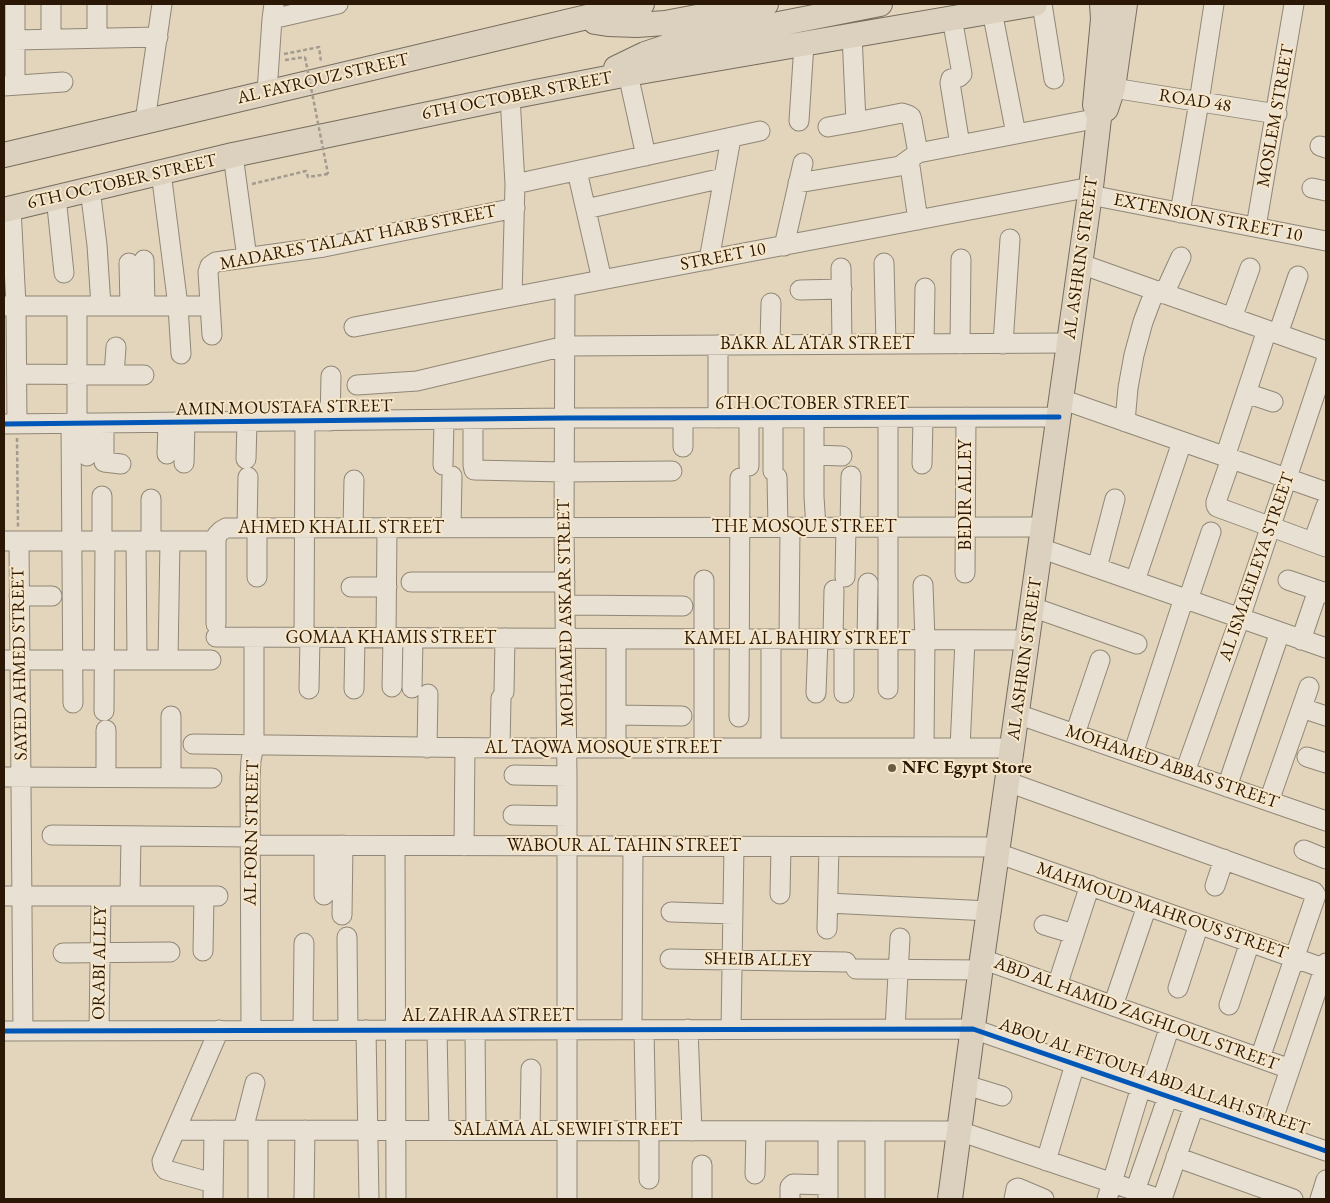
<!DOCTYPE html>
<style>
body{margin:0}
#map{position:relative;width:1330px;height:1203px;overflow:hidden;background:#e3d5bb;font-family:"EB Garamond",serif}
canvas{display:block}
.frame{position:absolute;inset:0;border:5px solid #2b1706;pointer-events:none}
</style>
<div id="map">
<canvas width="1330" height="1203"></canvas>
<div class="frame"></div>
</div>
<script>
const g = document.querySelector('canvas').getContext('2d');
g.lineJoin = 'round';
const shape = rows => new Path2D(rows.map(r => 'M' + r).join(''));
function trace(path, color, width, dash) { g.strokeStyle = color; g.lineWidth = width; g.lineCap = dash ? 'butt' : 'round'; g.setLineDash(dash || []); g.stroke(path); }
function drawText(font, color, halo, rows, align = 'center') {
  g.font = font + ' "EB Garamond",serif'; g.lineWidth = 4; g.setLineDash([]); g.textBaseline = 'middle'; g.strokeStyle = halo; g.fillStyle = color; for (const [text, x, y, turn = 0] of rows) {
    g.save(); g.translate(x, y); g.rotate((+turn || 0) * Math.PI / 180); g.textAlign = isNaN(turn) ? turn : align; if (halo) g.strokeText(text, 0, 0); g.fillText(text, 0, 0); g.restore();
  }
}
const minor = shape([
 [51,4,51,39],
 [1042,4,1054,79],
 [992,11,1016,134],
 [952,18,962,74,959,77,951,79,950,83,960,145],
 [272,19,338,4],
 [852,35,856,122,902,113,908,115,911,117,912,120,918,153],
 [97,38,97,5],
 [15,40,158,37],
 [628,74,646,156],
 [15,85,15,4],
 [4,86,63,82],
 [1113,88,1277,114],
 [267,92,272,19,274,4],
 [510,97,515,184,512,297],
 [145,121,162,4],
 [799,121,804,44],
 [828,127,856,122],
 [1320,146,1326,148],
 [233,155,247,258],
 [909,160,918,220],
 [577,171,602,280],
 [161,172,178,306,181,354],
 [798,183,900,166,918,153,1099,118],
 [515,184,760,131],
 [1312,188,1326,191],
 [90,189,97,245,101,306],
 [1090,195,1326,241],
 [56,197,64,273],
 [11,208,16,305,17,424],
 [586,209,723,178],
 [1180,213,1199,102,1214,4],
 [1256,227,1294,4],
 [784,246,803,163],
 [144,260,145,306],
 [709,260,731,138],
 [129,263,130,306],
 [884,263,886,344],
 [1081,264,1326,351],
 [841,268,842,344],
 [565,287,564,528,567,776,567,1199],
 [800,290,842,289],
 [1164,294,1181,257],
 [4,306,210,306],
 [1232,318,1250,268],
 [354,327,1091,187],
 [1278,334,1298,276],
 [212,335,208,272,210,266,216,262,324,247,515,208],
 [770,344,771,303],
 [924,344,925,288],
 [960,344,961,259],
 [1003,344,1010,239],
 [17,374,144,375],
 [114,375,116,347],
 [357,385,417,381,565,346,1069,343],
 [1246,393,1273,402],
 [1061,399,1326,492],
 [718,418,718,345],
 [814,418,814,497,816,527],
 [473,420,473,465,474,470,564,472,672,471],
 [330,421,331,376],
 [1125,422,1128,388,1134,355,1143,322,1155,290],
 [104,423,104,462,121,464],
 [4,424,565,418,1059,417],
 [71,424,73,703],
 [77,424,77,306],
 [683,447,683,418],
 [167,454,168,423],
 [814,455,842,456],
 [87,456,87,424],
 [1225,457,1267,330],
 [246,459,247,422],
 [1231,459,1216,502,1216,505,1217,507,1326,547],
 [184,463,185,422],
 [922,464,923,418],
 [443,465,444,420],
 [749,466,749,418],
 [773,471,773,418],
 [777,477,778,527],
 [850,527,851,476],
 [247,528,248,477],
 [353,528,354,480],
 [451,528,452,476],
 [4,541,216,541,217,535,221,531,226,528,1043,527],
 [19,541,23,1031],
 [102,541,102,496],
 [136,541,137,660],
 [151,541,151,499],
 [216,541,216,624],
 [1313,542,1326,506],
 [1040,548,1326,648],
 [1097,568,1115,499],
 [965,573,966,417],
 [257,577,257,528],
 [845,577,846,527],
 [1288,580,1326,593],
 [1135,581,1182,442],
 [411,582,565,582],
 [923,585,925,640,924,748],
 [351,587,387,587],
 [19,596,52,596],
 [1188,600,1211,532],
 [566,605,683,606],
 [1032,607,1137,644],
 [216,637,1028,640],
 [304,637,305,421],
 [386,638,387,528],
 [789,639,790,527],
 [833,639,834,590],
 [844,639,844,693],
 [867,639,868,583],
 [1301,640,1318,590],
 [4,660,211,660],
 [168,660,170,541],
 [392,687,393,638],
 [412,688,413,638],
 [309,689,310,637],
 [354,689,355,638],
 [888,689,888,418],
 [504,692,505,638],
 [816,693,818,639],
 [1302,708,1326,716],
 [104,711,105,541],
 [1017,714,1326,821],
 [616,715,682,716],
 [739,717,740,478],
 [1075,734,1100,660],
 [193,744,500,748,1012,748],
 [427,748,428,694],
 [500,748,501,698],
 [616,748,616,639],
 [704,748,704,580],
 [771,748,771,639],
 [960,748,965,640],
 [1133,754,1184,598],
 [1307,757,1326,763],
 [1185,772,1240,618,1326,361],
 [514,775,567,776],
 [4,777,212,778],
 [106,777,106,730],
 [171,778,171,716],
 [1008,782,1314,892,1316,895,1315,898,1260,1058],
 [1227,787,1280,632],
 [1269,801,1309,687],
 [513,815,567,816],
 [52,835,251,837],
 [251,845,998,847],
 [324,846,324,895],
 [395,846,396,1199],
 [464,846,465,748],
 [1304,850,1326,859],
 [997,853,1326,969],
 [1215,886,1224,859],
 [780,894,781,847],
 [4,896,218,896],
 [130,896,131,836],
 [828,903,989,911],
 [671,912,733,914],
 [342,915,343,845],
 [1044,925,1074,934],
 [827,929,829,847],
 [347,937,348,1030],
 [203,951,204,896],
 [63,953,170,952],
 [670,959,846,962],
 [982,959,1290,1069],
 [856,969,981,970],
 [1057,986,1090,885],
 [1178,988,1199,924],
 [1229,1005,1250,942],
 [1113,1006,1147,906],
 [688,1029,692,1131],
 [731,1029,734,846],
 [895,1029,900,938],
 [99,1030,101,896],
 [251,1030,250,778,251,760,254,746,254,637],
 [303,1030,304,943],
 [366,1030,369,1199],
 [437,1030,439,1130],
 [475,1030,476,1130],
 [632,1030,633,846],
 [644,1030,646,1131],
 [4,1031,973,1029,1326,1151],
 [966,1085,1002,1096],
 [1149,1090,1170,1026],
 [176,1130,959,1131,1160,1199],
 [243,1130,255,1083],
 [258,1130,258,1199],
 [530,1130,531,1069],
 [649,1131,649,1179],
 [1269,1131,1326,963],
 [1176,1157,1293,1199],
 [1046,1161,1075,1064],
 [702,1165,702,1199],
 [755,1174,756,1131],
 [213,1183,166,1170,163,1166,162,1161,219,1030],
 [1135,1191,1168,1096],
 [213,1199,214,1130],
 [304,1199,305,1130],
 [790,1199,790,1187,793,1184,828,1185],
 [828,1199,828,1131],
 [875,1199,875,1131],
 [1014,1199,1016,1189,1018,1188,1044,1199],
 [1107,1199,1141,1087],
 [1162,1199,1194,1106],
 [1320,1199,1326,1180]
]);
const major = shape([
 [595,22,608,24,637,25,665,23,766,4],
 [616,68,645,54,672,45,880,4],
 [1106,109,1113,88,1125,4],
 [4,155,642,4],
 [4,210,233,155,510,97,628,74,1035,4],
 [950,1199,982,959,1091,187,1099,118,1095,105,1103,19,1102,4]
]);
trace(minor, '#918776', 21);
trace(major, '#776d5e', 26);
trace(shape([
 [284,54,319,47,321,62],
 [285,60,305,57],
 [252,184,306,171,308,177,328,174],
 [17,438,18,527]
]), '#a29b90', 2.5, [4, 2.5]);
trace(minor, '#e7e0d3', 19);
trace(major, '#dbd1be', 24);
trace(shape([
 [305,57,328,174]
]), '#a29b90', 2.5, [4, 2.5]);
trace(shape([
 [4,424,565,418,1059,417],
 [4,1031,973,1029,1326,1151]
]), '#0057b8', 5);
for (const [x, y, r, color] of [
 [892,768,5,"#6b5a45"]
]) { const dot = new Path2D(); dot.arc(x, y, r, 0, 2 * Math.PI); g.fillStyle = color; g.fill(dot); trace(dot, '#f7e7c8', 2); }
drawText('18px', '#2b1706', '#f7e7c8', [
 ["AL FAYROUZ STREET",323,79,-13],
 ["6TH OCTOBER STREET",517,96,-11],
 ["ROAD 48",1195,101,9],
 ["MOSLEM STREET",1276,116,-80],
 ["6TH OCTOBER STREET",122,182,-13],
 ["EXTENSION STREET 10",1208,218,11],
 ["MADARES TALAAT HARB STREET",358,238,-11],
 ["STREET 10",723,257,-11],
 ["AL ASHRIN STREET",1081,258,-82],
 ["BAKR AL ATAR STREET",817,344],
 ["6TH OCTOBER STREET",812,404],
 ["AMIN MOUSTAFA STREET",284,408,-1],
 ["BEDIR ALLEY",966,495,-90],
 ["THE MOSQUE STREET",804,527],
 ["AHMED KHALIL STREET",341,528],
 ["AL ISMAEILEYA STREET",1257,567,-71],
 ["MOHAMED ASKAR STREET",566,613,-91],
 ["GOMAA KHAMIS STREET",391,638],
 ["KAMEL AL BAHIRY STREET",797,639],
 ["AL ASHRIN STREET",1025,659,-82],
 ["SAYED AHMED STREET",20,664,-91],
 ["AL TAQWA MOSQUE STREET",603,748],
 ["MOHAMED ABBAS STREET",1172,767,19],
 ["AL FORN STREET",252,833,-89],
 ["WABOUR AL TAHIN STREET",624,846],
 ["MAHMOUD MAHROUS STREET",1162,911,19],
 ["SHEIB ALLEY",758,960,1],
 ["ORABI ALLEY",100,963,-89],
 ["ABD AL HAMID ZAGHLOUL STREET",1136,1014,20],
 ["AL ZAHRAA STREET",488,1016],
 ["ABOU AL FETOUH ABD ALLAH STREET",1154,1077,19],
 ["SALAMA AL SEWIFI STREET",568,1130]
]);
drawText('bold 18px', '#2b1706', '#f7e7c8', [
 ["NFC Egypt Store",902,768]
], 'left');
</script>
